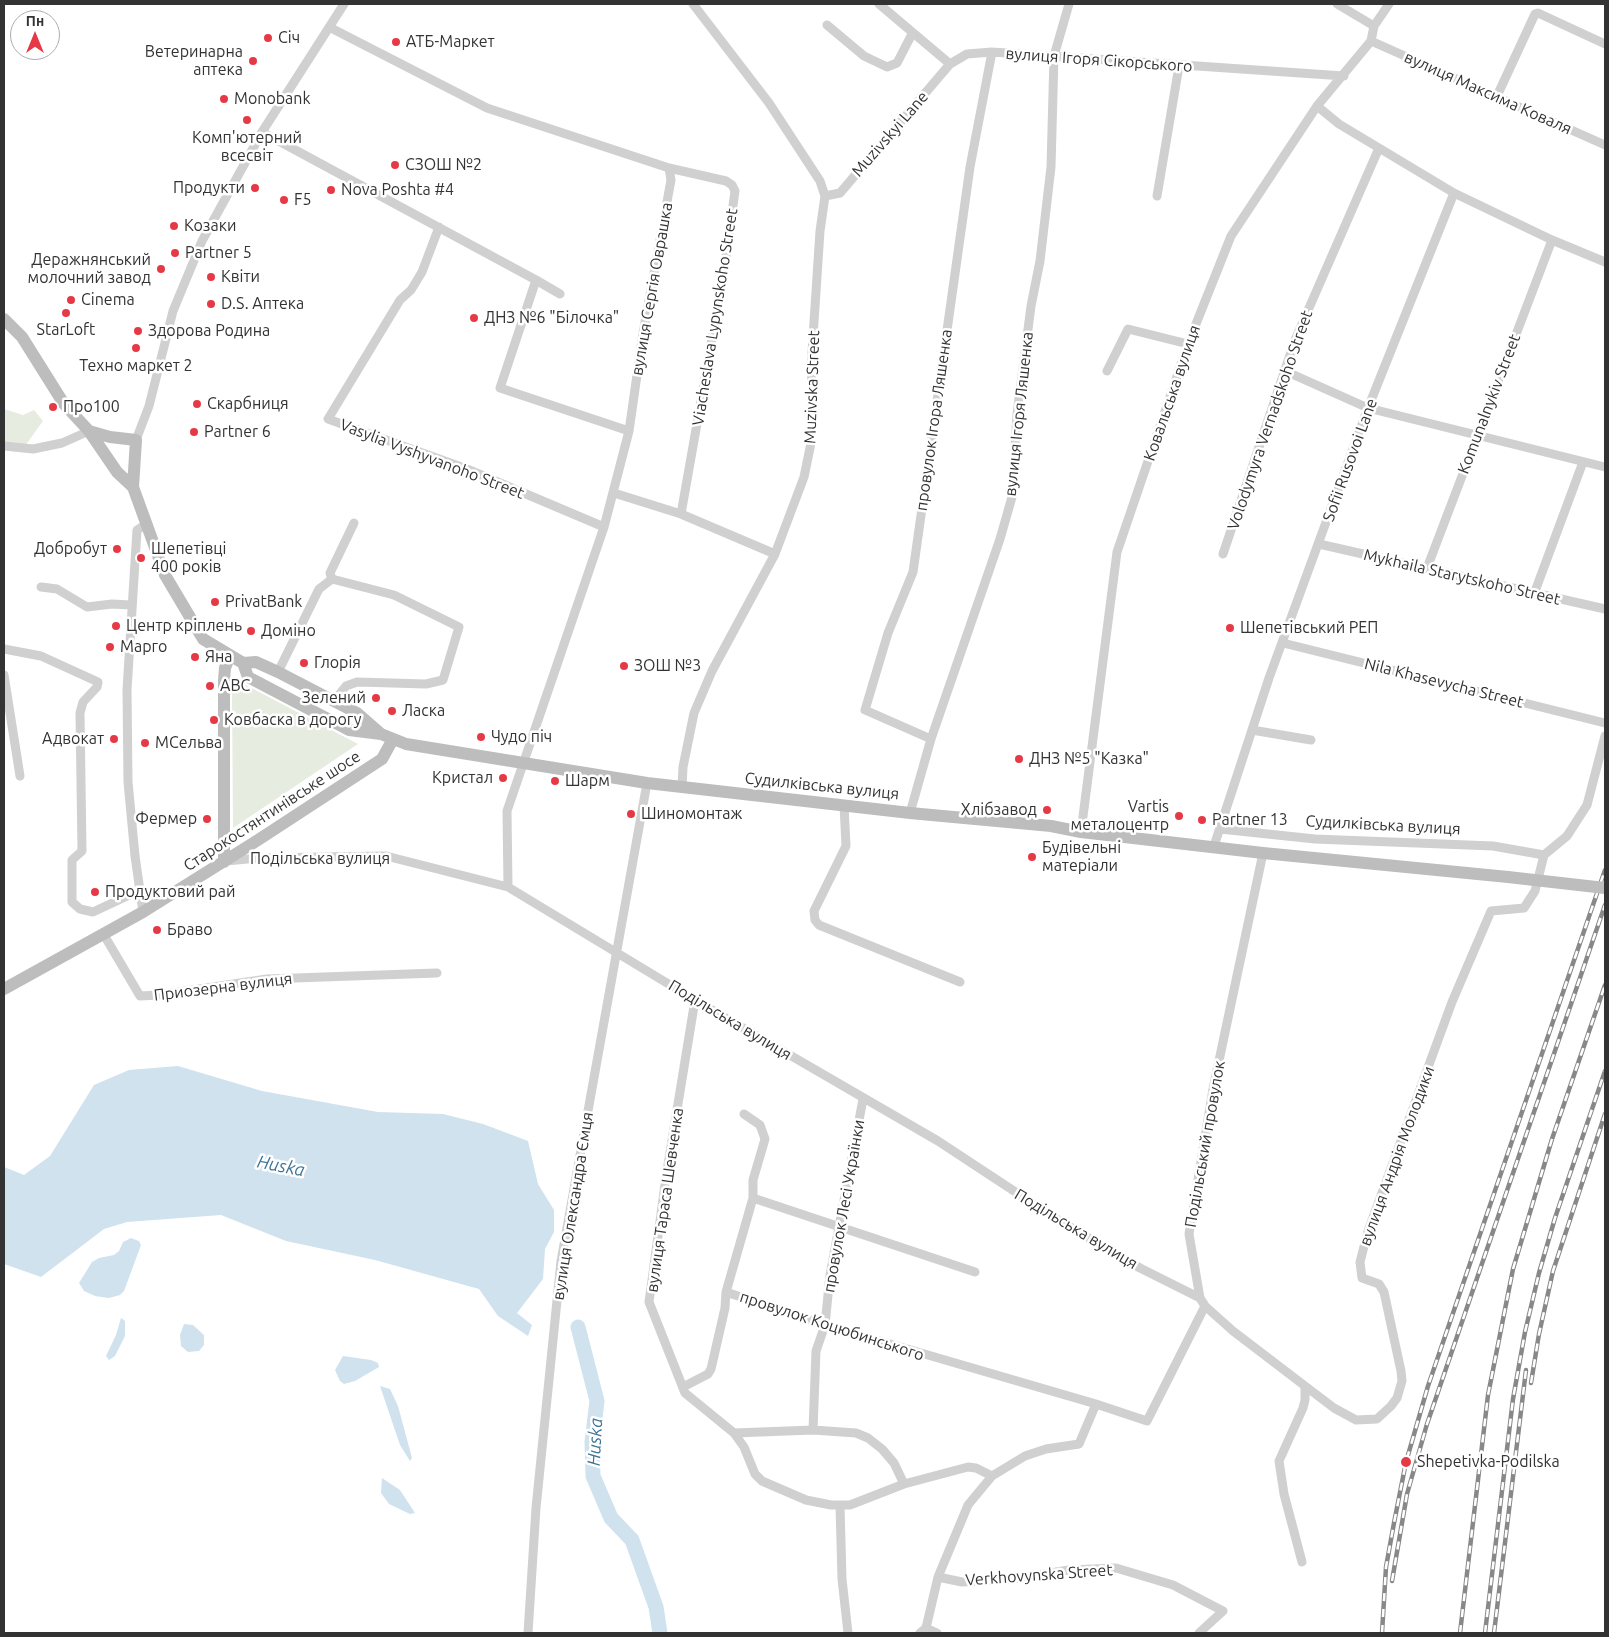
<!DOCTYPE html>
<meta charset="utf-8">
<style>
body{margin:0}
#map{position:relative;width:1609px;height:1637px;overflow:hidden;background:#fff;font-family:Ubuntu,sans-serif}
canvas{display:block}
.frame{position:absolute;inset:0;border:5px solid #333;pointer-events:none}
.north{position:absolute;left:10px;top:10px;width:50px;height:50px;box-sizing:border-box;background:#fff;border:1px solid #adadad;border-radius:50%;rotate:0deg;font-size:14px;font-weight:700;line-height:20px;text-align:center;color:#333}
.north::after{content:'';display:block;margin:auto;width:18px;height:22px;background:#e63946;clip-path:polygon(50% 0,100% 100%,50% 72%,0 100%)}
</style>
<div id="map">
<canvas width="1609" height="1637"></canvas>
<div class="frame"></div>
<div class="north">Пн</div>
</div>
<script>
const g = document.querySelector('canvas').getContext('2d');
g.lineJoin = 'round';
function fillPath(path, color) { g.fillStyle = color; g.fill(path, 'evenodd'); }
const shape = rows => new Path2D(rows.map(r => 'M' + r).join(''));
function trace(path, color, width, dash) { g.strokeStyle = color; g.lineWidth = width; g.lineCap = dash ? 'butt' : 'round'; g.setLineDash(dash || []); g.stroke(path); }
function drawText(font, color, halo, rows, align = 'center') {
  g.font = font + ' Ubuntu,sans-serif'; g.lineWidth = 5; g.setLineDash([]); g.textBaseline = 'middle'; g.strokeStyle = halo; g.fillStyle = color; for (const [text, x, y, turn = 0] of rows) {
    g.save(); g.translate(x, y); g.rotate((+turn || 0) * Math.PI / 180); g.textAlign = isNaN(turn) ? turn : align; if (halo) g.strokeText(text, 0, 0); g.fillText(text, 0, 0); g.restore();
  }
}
fillPath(shape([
 [4,409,23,415,34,410,43,421,25,446,4,444],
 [242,683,358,744,233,828,232,689]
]), '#e6ecdf');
fillPath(shape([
 [178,1066,262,1091,378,1112,443,1114,483,1124,528,1141,538,1184,554,1210,554,1232,545,1249,543,1279,517,1313,532,1325,528,1336,498,1316,479,1289,375,1260,286,1241,221,1215,127,1222,104,1229,41,1277,4,1264,4,1167,24,1175,50,1156,94,1085,129,1070],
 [131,1238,139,1241,141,1245,124,1291,120,1295,109,1298,95,1296,84,1291,79,1283,92,1262,99,1258,114,1255,119,1251,123,1242],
 [121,1318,125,1321,125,1336,115,1356,109,1360,106,1356,116,1335],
 [184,1324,193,1325,204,1335,204,1345,199,1351,188,1352,181,1346,180,1335],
 [343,1356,371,1360,378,1363,379,1367,355,1381,344,1384,340,1381,335,1370],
 [380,1386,390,1389,398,1406,412,1458,410,1461,400,1445],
 [382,1478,400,1490,415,1513,410,1514,389,1504,381,1493]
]), '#cfe2ee');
trace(shape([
 [578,1327,597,1401,592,1442,593,1476,611,1518,632,1540,656,1607,660,1633]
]), '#cfe2ee', 15);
trace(shape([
 [879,4,950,64,967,54,992,52,1344,76],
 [1337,4,1374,26],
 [827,25,864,56,887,67,897,63,912,34],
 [329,27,487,108,669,168,671,180,643,333,629,431,604,527,507,811,508,887],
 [1371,41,1605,145],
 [1497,96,1535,14,1538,13,1605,44],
 [1317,106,1339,124,1454,193,1552,240,1605,262],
 [262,132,536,280,500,388,629,431],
 [669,168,726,181,732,185,735,191,724,271,681,514],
 [825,196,840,193,950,64],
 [1157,196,1179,66],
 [439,227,422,272,411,290,400,300,328,419,467,469,604,527],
 [536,280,560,294],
 [1107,371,1128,329,1188,344],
 [1285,371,1368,408,1605,467],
 [136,440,149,406,173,311,202,241,262,132,344,4],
 [4,446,33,449,62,443,89,431],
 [614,493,681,514,775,554],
 [1319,544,1605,609],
 [1223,554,1295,340,1379,148],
 [1427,568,1552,240],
 [332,579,330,573,354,523],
 [41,587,57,589,87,607,112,604,131,605],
 [1534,594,1583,462],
 [1283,643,1605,723],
 [4,649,41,656,98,682,97,687,83,702,80,713,82,851,72,860,72,902,80,909,93,912,140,890],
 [278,672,319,589,332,579,394,595,459,627,443,680,426,684,357,682,346,686,334,701],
 [4,675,20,776],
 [1252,730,1311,740],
 [931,739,865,710,888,633,913,572,970,167,992,52],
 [682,787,683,767,694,713,712,671,775,554,804,477,811,443,812,352,820,231,825,196,820,181,769,103,693,4],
 [844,805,846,846,814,911,815,920,819,925,960,982],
 [910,813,931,739,1000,539,1012,497,1017,414,1031,306,1040,261,1051,167,1054,56,1069,4],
 [1220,829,1315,839,1493,846,1544,855],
 [1081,832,1117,552,1188,344,1231,236,1317,106,1371,41,1374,26,1389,4],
 [1214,846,1269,678,1329,514,1368,408,1454,193],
 [1263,853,1213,1089,1189,1234,1200,1298,1205,1306,1233,1331,1305,1386,1305,1400,1303,1408,1279,1461,1284,1494,1302,1562],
 [1544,855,1567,836,1587,805,1605,736],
 [226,861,258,858,386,856,508,887,695,1000,938,1141,1058,1220,1140,1268,1200,1298],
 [143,912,135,856,128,782,127,690,137,530,145,525],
 [104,935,140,996,159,995,267,979,437,973],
 [695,1000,666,1177,649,1302,685,1393,734,1433,744,1447,755,1474,762,1481,806,1500,831,1505,850,1505,904,1484,968,1467,976,1468,992,1476],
 [744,1114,760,1125,765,1139,753,1180,753,1198,726,1292,825,1325,1096,1404,1147,1421,1205,1306],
 [753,1198,975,1272],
 [1305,1386,1334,1408,1356,1420,1377,1419,1391,1406,1397,1398,1402,1381,1401,1371,1384,1292,1379,1284,1362,1278,1360,1262,1368,1231,1452,1002,1491,911,1524,908,1535,891,1544,855],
 [683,1387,708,1374,711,1369,725,1308,726,1292],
 [813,1430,816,1351,825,1325,830,1275,863,1099],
 [734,1433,813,1430,856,1433,868,1438,882,1449,894,1463,904,1484],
 [840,1506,842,1579,848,1633],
 [938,1577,962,1582,1013,1579,1069,1570,1116,1568,1173,1585,1223,1611,1199,1633],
 [926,1628,938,1577,968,1505,992,1476,1025,1456,1046,1449,1079,1444,1096,1404],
 [528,1633,536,1508,561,1261,647,783],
 [920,1633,926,1628,937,1633]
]), '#d0d0d0', 9);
trace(shape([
 [4,319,22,337,64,404,89,431,117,472,133,487],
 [89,431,110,437,136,440,133,487,165,575,203,639,243,663],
 [243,663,248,677,349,730,381,734,406,744,647,783,910,813,1051,826,1081,832,1263,853,1508,877],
 [243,663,256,662,278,672,357,713,381,734],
 [224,862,224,680,225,668,230,655],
 [4,989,143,912,258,840,382,759,393,739]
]), '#bdbdbd', 12);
const rail = shape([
 [1531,1383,1539,1334,1553,1271,1605,1114],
 [1392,1581,1407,1494,1427,1424,1605,905],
 [1382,1633,1386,1567,1394,1523,1406,1462,1428,1386,1605,870],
 [1460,1633,1488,1395,1513,1269,1552,1139,1605,985],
 [1485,1633,1513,1399,1525,1332,1539,1273,1555,1218,1605,1071],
 [1494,1633,1526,1370]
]);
trace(rail, '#888', 4.5);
trace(rail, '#fff', 2.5, [8]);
trace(shape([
 [1508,877,1605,888]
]), '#bdbdbd', 12);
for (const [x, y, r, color] of [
 [268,38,5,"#e63946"],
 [396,42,5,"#e63946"],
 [253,61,5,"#e63946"],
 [224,99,5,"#e63946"],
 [247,120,5,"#e63946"],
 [395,165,5,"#e63946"],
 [255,188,5,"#e63946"],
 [331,190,5,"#e63946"],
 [284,200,5,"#e63946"],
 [174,226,5,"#e63946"],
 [175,253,5,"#e63946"],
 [161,269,5,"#e63946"],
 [211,277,5,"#e63946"],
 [71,300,5,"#e63946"],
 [211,304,5,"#e63946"],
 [66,313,5,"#e63946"],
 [474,318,5,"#e63946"],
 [138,331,5,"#e63946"],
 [136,348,5,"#e63946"],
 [197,404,5,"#e63946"],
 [53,407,5,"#e63946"],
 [194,432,5,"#e63946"],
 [117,549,5,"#e63946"],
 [141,558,5,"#e63946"],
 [215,602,5,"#e63946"],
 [116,626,5,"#e63946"],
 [1230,628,5,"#e63946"],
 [251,631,5,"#e63946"],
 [110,647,5,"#e63946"],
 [195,657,5,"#e63946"],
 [304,663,5,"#e63946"],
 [624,666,5,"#e63946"],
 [210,686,5,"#e63946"],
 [376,698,5,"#e63946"],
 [392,711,5,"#e63946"],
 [214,720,5,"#e63946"],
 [481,737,5,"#e63946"],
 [114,739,5,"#e63946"],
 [145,743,5,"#e63946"],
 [1019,759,5,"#e63946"],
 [503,778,5,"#e63946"],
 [555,781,5,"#e63946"],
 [1047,810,5,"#e63946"],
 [631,814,5,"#e63946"],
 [1179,816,5,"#e63946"],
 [207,819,5,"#e63946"],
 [1202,820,5,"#e63946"],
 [1032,857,5,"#e63946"],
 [95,892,5,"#e63946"],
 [157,930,5,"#e63946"],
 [1406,1462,6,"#e63946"]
]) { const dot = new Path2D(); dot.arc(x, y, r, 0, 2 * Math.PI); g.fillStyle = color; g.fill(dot); trace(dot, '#fff', 2); }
drawText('16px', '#333', '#fff', [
 ["Січ",278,38],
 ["АТБ-Маркет",406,42],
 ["Ветеринарна",243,52,"right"],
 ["аптека",243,70,"right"],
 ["Monobank",234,99],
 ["Комп'ютерний",247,138,"center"],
 ["всесвіт",247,156,"center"],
 ["СЗОШ №2",405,165],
 ["Продукти",245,188,"right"],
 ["Nova Poshta #4",341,190],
 ["F5",294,200],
 ["Козаки",184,226],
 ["Partner 5",185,253],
 ["Деражнянський",151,260,"right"],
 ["молочний завод",151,278,"right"],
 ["Квіти",221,277],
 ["Cinema",81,300],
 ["D.S. Аптека",221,304],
 ["ДНЗ №6 \"Білочка\"",484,318],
 ["StarLoft",66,330,"center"],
 ["Здорова Родина",148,331],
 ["Техно маркет 2",136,366,"center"],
 ["Скарбниця",207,404],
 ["Про100",63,407],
 ["Partner 6",204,432],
 ["Добробут",107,549,"right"],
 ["Шепетівці",151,549],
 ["400 років",151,567],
 ["PrivatBank",225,602],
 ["Центр кріплень",126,626],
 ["Шепетівський РЕП",1240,628],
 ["Доміно",261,631],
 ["Марго",120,647],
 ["Яна",205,657],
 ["Глорія",314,663],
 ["ЗОШ №3",634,666],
 ["АВС",220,686],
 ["Зелений",366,698,"right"],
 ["Ласка",402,711],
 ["Ковбаска в дорогу",224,720],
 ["Чудо піч",491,737],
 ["Адвокат",104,739,"right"],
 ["МСельва",155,743],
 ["ДНЗ №5 \"Казка\"",1029,759],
 ["Кристал",493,778,"right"],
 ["Шарм",565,781],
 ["Vartis",1169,807,"right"],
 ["металоцентр",1169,825,"right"],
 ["Хлібзавод",1037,810,"right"],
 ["Шиномонтаж",641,814],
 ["Фермер",197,819,"right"],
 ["Partner 13",1212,820],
 ["Будівельні",1042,848],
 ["матеріали",1042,866],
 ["Продуктовий рай",105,892],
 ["Браво",167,930],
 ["Shepetivka-Podilska",1417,1462]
], 'left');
drawText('16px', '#333', '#fff', [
 ["вулиця Ігоря Сікорського",1099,60,4],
 ["вулиця Максима Коваля",1488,93,24],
 ["Muzivskyi Lane",890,134,-49],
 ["вулиця Сергія Оврашка",652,289,-80],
 ["Viacheslava Lypynskoho Street",715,317,-81],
 ["Muzivska Street",812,387,-88],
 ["Ковальська вулиця",1172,393,-71],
 ["Komunalnykiv Street",1489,404,-69],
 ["вулиця Ігоря Ляшенка",1019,414,-84],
 ["провулок Ігора Ляшенка",934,420,-82],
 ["Volodymyra Vernadskoho Street",1270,420,-71],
 ["Vasylia Vyshyvanoho Street",432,459,21],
 ["Sofii Rusovoi Lane",1350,460,-70],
 ["Mykhaila Starytskoho Street",1462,577,13],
 ["Nila Khasevycha Street",1444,683,14],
 ["Судилківська вулиця",822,786,6],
 ["Старокостянтинівське шосе",272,811,-33],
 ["Судилківська вулиця",1383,825,3],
 ["Подільська вулиця",320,859],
 ["Приозерна вулиця",223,987,-7],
 ["Подільська вулиця",730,1020,31],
 ["Подільський провулок",1205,1144,-80],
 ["вулиця Андрія Молодики",1397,1156,-70],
 ["вулиця Тараса Шевченка",665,1200,-82],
 ["вулиця Олександра Ємця",573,1206,-81],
 ["провулок Лесі Українки",844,1206,-80],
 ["Подільська вулиця",1076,1229,31],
 ["провулок Коцюбинського",832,1326,18],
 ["Verkhovynska Street",1039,1575,-4]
]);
drawText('italic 18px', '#3f7597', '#fff', [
 ["Huska",281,1166,11],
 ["Huska",595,1442,-87]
]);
</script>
